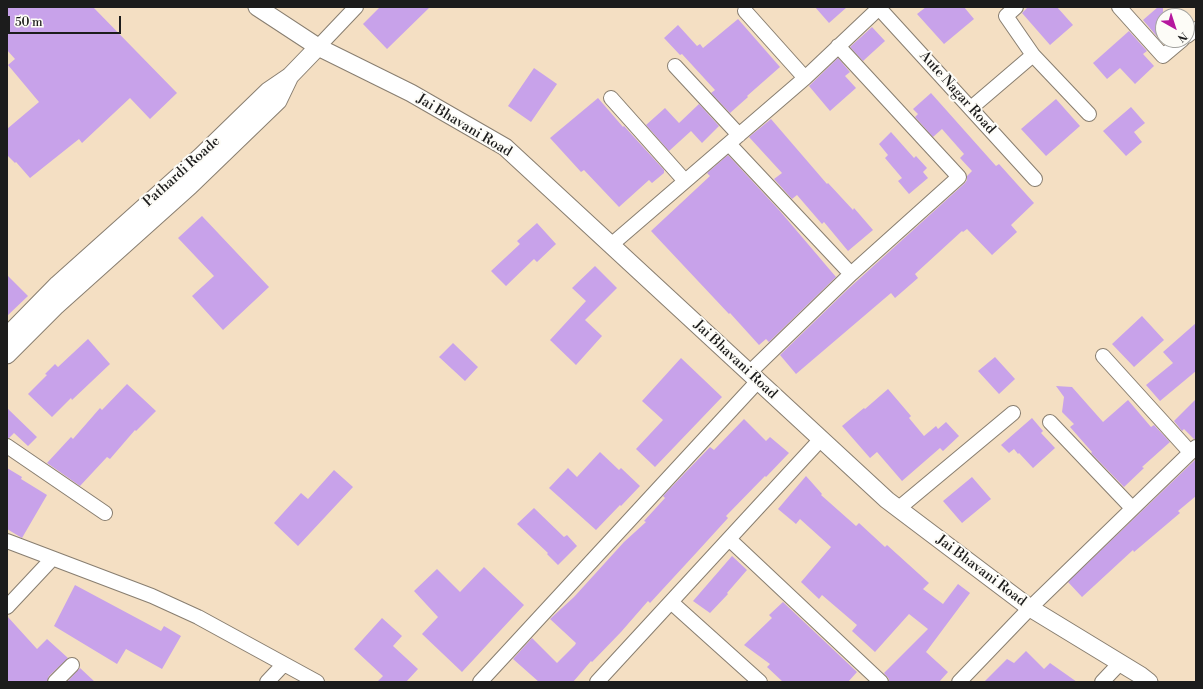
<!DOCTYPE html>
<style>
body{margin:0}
#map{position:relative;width:1203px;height:689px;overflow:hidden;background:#f4dfc3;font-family:"Libre Bodoni",serif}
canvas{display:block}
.frame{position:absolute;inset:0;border:8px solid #1c1c1c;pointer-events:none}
.north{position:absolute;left:1155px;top:8px;width:40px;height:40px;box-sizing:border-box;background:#fdfcf7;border:1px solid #a3a29f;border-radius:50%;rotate:141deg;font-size:11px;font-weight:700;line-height:16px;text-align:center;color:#1c1c1c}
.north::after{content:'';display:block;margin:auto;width:14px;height:18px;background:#b5179e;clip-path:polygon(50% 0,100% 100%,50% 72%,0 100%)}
.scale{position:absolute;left:8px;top:16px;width:113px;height:18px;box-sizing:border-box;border:2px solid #1c1c1c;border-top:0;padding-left:5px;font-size:12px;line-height:14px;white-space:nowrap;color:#1c1c1c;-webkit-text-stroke:3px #fdfcf7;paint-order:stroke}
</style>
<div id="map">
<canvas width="1203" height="689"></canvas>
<div class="frame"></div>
<div class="north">N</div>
<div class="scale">50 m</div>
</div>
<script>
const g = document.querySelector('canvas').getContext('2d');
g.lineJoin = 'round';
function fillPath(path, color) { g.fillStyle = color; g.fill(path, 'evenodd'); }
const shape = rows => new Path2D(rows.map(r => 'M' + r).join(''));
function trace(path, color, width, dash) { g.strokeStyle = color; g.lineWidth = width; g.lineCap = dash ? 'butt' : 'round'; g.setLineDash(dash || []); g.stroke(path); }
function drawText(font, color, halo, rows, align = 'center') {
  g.font = font + ' "Libre Bodoni",serif'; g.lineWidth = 4; g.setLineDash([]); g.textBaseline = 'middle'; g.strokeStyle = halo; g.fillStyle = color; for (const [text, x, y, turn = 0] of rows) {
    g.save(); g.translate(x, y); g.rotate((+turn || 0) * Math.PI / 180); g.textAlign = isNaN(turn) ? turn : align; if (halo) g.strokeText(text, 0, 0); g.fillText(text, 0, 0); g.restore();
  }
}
fillPath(shape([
 [7,7,93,7,177,93,150,119,130,98,82,143,79,139,30,178,16,162,15,163,7,155,7,129,39,102,8,65,15,59,7,50],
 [380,7,430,7,387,49,363,24],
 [815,7,847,7,829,23],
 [926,7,964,7,974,19,944,44,917,14],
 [1028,7,1057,7,1073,25,1050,45,1022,13],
 [1158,7,1163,7,1163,36,1159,39,1143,20],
 [738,19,780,67,747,96,748,97,730,113,711,93,715,90,682,54,680,55,664,38,678,25,697,46,700,44,703,48],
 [872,27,885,41,863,61,850,47],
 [1129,31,1147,51,1143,54,1154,66,1135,84,1120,68,1107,79,1093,63],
 [838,58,850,72,845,76,856,88,830,111,809,86],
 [534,68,557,84,531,122,508,106],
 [931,93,996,166,999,164,1034,203,1011,225,1017,232,992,255,967,229,963,232,962,231,915,274,918,278,895,298,891,293,796,374,780,355,847,290,965,183,967,180,967,176,972,171,960,158,964,154,942,129,933,137,915,117,918,114,913,109],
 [598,98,623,127,624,126,664,170,664,173,652,183,649,180,619,207,584,170,581,172,550,138],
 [1056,99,1080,126,1046,156,1021,129],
 [699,104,719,126,702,143,691,131,669,151,646,125,665,108,679,123],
 [1131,107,1145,123,1134,132,1142,142,1126,156,1103,131],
 [771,119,827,184,828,183,853,210,854,208,873,230,848,251,824,222,822,224,797,195,792,199,774,179,782,173,749,137],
 [891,132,914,158,916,156,927,168,923,172,928,178,909,194,898,181,902,178,885,158,888,155,879,144],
 [728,155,779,210,836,277,769,342,766,339,759,345,730,313,729,314,651,231,710,176,707,173],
 [202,216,269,287,223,330,192,296,214,276,178,238],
 [537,223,556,244,537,262,534,259,506,286,491,271,520,244,517,241],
 [595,266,617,288,585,320,602,336,576,365,550,340,586,301,572,288],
 [7,275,28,296,7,316],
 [1142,316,1164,340,1134,367,1112,344],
 [1196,323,1196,371,1160,401,1146,385,1173,363,1163,352],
 [88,339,110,364,72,400,71,398,52,417,28,394,47,375,45,374,55,364,58,367],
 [453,343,478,367,465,381,439,357],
 [995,357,1015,379,999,394,978,371],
 [681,358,722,397,655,467,636,449,663,420,642,401],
 [127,384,156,411,136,431,135,430,110,459,107,457,80,486,47,463,71,437,73,439,100,408,102,410],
 [1056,386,1072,387,1103,422,1128,400,1151,427,1154,425,1170,442,1142,467,1144,468,1124,487,1091,453,1092,452,1070,427,1074,424,1062,412,1064,397],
 [888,389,911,416,909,418,924,436,936,426,938,429,946,422,959,436,943,451,940,448,902,481,877,452,870,458,842,426,864,408,865,409],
 [1196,399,1196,439,1194,439,1184,429,1182,431,1174,421],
 [7,408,37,437,28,446,14,433,9,438,7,438],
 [1032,418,1043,431,1041,433,1055,448,1033,468,1019,453,1018,454,1014,449,1009,453,1001,445],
 [744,419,766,441,770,437,789,453,766,477,765,476,726,516,728,518,697,552,650,603,648,601,621,632,592,662,591,661,573,682,539,682,513,659,532,638,557,663,575,645,576,643,550,619,574,597,624,542,646,522,644,521,665,498,663,496,683,475,710,447,714,450],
 [600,452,619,470,621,468,640,486,621,506,620,505,596,530,549,488,568,468,577,477],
 [1196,459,1196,496,1178,511,1180,513,1134,552,1133,550,1082,597,1068,582],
 [7,468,22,477,21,479,47,495,22,538,7,529],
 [334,470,353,487,298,546,274,523,301,493,308,499],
 [806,476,822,494,821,495,856,526,859,523,885,547,887,545,929,583,923,589,943,604,958,584,970,593,926,652,948,672,939,682,889,682,889,679,884,673,928,629,909,614,875,652,852,631,857,625,822,595,819,599,801,582,831,547,800,519,796,524,778,509],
 [972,477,991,499,962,523,943,501],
 [534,508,564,537,567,535,577,546,558,565,547,554,548,553,517,524],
 [732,556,747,570,727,593,728,594,710,613,693,601],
 [484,567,524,605,462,672,422,634,438,617,414,591,437,569,460,592],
 [75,585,161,631,164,626,181,636,162,669,126,649,117,664,54,626],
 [783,602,857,672,848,682,783,682,767,667,770,664,744,645,772,618,769,615],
 [7,616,37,649,47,639,68,658,49,676,47,682,7,682],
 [382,618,402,636,393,646,418,669,406,682,377,682,383,676,354,649],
 [1026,651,1044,669,1050,663,1077,682,984,682,1007,659,1014,663],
 [80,668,95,682,67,682]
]), '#c8a2ea');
const minor = shape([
 [878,7,1035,179],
 [1016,7,1006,16,1033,55,1089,114],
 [1119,7,1163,56,1182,40],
 [745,11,805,78],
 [1187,36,1196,29],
 [838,46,959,177,851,274],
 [318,47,356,7],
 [675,66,739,135],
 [611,98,685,181],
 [971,108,1033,55],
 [729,144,851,274,749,373],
 [611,245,805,78,879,8],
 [1103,356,1190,452],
 [1050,422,1132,508],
 [7,446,105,513],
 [899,508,1013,413],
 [729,539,881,682],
 [7,541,152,596,198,617,317,682],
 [671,602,760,682],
 [7,607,52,559],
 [55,682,72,665],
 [267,682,284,664],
 [480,682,758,381],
 [597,682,821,439],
 [959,682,1030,608,1196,447],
 [1102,682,1120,663]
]);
const tertiary = shape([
 [257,7,318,47,411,93,505,147,887,500,1030,608,1140,675,1149,682],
 [7,336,58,284,201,156,268,91,290,76,318,47],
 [7,355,55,307,190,186,278,101,290,76]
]);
trace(minor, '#887e70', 16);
trace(tertiary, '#887e70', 19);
trace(minor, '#fff', 14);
trace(tertiary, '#fff', 17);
drawText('14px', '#1c1c1c', '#fdfcf7', [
 ["Aute Nagar Road",957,93,48],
 ["Jai Bhavani Road",464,126,31],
 ["Pathardi Roade",182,172,-42],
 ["Jai Bhavani Road",735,360,43],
 ["Jai Bhavani Road",981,571,37]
]);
</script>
